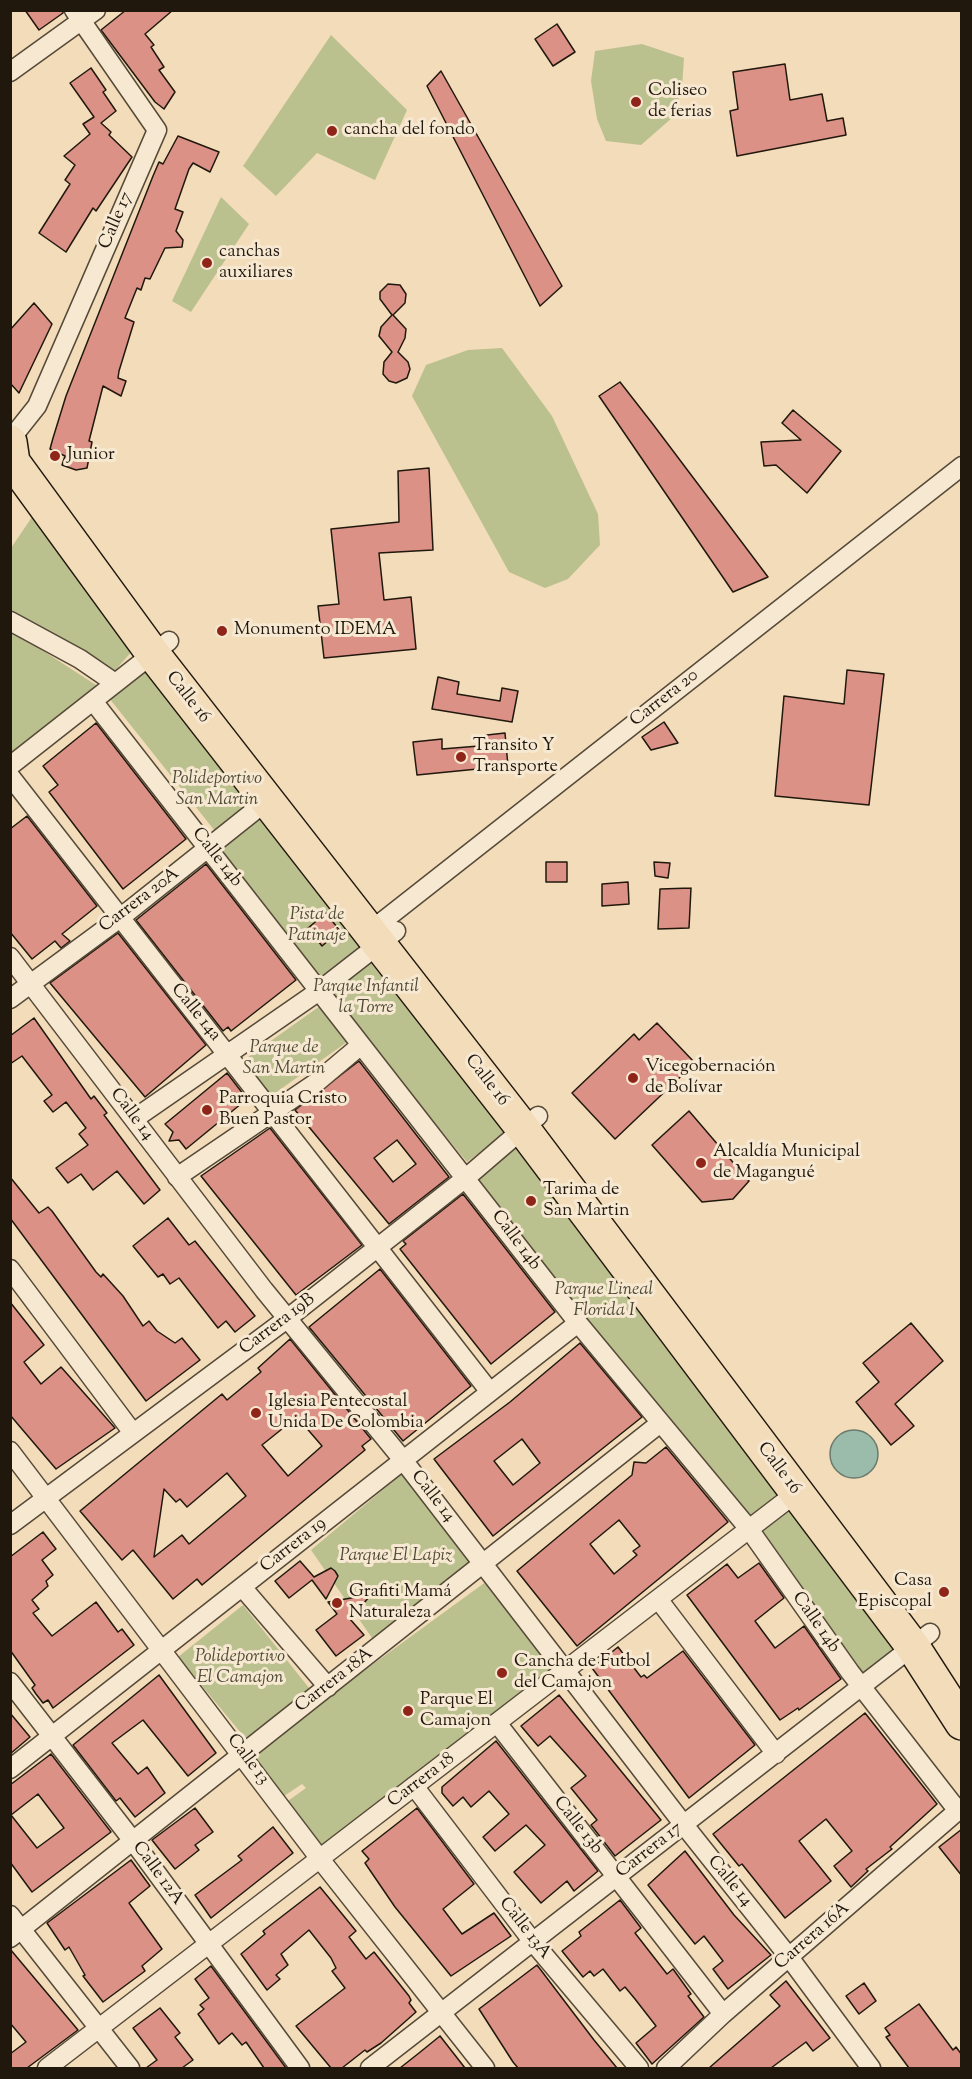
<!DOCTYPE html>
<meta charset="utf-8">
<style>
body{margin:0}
#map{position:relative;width:972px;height:2079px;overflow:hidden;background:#f3dcb9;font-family:"Sorts Mill Goudy",serif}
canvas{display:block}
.frame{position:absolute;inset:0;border:12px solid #20180d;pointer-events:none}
</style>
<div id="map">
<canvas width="972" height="2079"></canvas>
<div class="frame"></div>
</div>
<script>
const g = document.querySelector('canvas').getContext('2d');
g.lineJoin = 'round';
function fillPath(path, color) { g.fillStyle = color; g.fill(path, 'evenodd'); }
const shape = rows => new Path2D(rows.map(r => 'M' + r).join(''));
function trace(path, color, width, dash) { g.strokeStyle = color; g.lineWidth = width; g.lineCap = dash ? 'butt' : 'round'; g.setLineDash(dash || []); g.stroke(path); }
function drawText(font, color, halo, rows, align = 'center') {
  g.font = font + ' "Sorts Mill Goudy",serif'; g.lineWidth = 6; g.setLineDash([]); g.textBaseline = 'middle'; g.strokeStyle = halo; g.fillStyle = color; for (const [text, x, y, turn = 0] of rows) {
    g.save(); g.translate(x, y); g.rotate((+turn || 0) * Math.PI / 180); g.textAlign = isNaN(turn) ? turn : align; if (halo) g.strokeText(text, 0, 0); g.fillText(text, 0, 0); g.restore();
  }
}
fillPath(shape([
 [331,35,407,110,375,180,317,153,276,196,243,166],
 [642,44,684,58,682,87,673,117,641,145,606,141,597,119,591,81,595,51],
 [221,197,249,224,191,312,172,301],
 [502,348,552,416,598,514,600,545,568,579,545,588,509,572,412,396,426,365,468,350],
 [45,515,140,642,112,674,11,613,11,548,32,517],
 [11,630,99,687,11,757],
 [149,662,259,798,215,831,109,698],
 [274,813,373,941,317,984,216,852,252,823],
 [370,962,506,1132,467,1162,329,994],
 [320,1006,347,1042,271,1096,244,1060],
 [516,1143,903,1645,864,1678,475,1179],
 [404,1472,482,1563,379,1648,311,1550],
 [487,1581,556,1669,323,1856,285,1803,306,1788,302,1784,281,1798,247,1756],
 [243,1605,313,1693,251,1745,178,1657]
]), '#bbc08f');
const water = shape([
 '830 1454a24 24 0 1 1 48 0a24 24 0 1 1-48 0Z'
]);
fillPath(water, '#9cbcab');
trace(water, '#6a7a6c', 1.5);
const building = shape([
 [25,10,63,10,63,13,39,30,25,10],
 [126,10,173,10,145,34,154,45,151,47,164,67,159,70,175,92,164,109,155,102,101,30,126,10],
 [557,24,575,52,553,66,535,39,557,24],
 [785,64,790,100,822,94,827,121,843,118,846,135,737,156,730,111,738,109,733,72,785,64],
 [91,68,106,90,103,92,116,111,101,123,111,132,109,135,132,157,96,211,93,208,66,252,39,233,70,184,65,180,75,165,64,156,90,134,83,124,94,117,70,83,91,68],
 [441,71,562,286,540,306,427,86,441,71],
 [178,136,219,152,210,172,193,163,189,169,175,209,183,212,176,231,183,240,182,247,165,248,150,279,145,278,141,290,137,288,125,318,134,322,119,371,118,378,126,381,121,396,103,386,89,441,92,442,87,468,76,470,62,465,65,456,50,449,53,438,66,396,153,176,159,162,163,164,178,136],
 [388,284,400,285,406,294,405,303,393,315,406,329,405,338,398,352,408,362,410,369,407,378,396,383,389,381,383,374,384,362,392,352,379,336,381,327,392,315,380,299,380,292,388,284],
 [34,303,52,324,19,393,10,383,10,330,34,303],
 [620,382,652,423,768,577,733,592,599,396,620,382],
 [793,410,841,451,807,493,776,465,764,466,761,442,801,440,782,423,793,410],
 [429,468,433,550,379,553,384,600,411,597,416,649,324,658,318,606,339,604,331,529,399,522,398,471,429,468],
 [847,670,884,674,869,805,775,796,784,696,844,704,847,670],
 [438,677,459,682,457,694,500,701,502,688,518,691,512,722,432,709,438,677],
 [664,722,678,743,651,750,642,737,664,722],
 [96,723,186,839,123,889,49,792,58,785,43,766,96,723],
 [505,733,508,766,417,775,413,742,442,739,442,749,479,746,478,736,505,733],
 [27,816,97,906,62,934,70,941,61,948,55,941,32,959,10,932,10,829,27,816],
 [546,862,567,862,567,882,546,882,546,862],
 [654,862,670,863,668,878,655,876,654,862],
 [206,864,296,980,231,1031,228,1027,223,1031,136,920,206,864],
 [628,882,629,904,602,906,602,884,628,882],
 [691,888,689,928,658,929,660,889,691,888],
 [326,913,340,931,322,946,308,928,326,913],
 [118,933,206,1045,145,1097,50,983,118,933],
 [34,1018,91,1099,94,1096,107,1113,104,1115,160,1190,144,1204,117,1171,93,1190,81,1174,68,1183,56,1168,88,1145,79,1134,86,1128,66,1102,53,1112,44,1101,52,1095,22,1056,10,1064,10,1036,34,1018],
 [657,1023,695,1063,615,1139,572,1093,634,1034,639,1040,657,1023],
 [359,1061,449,1177,389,1224,295,1110,359,1061],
 [397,1140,416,1164,393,1182,374,1158,397,1140],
 [227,1073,247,1099,186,1149,179,1140,169,1141,173,1132,165,1124,227,1073],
 [689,1111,749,1181,733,1199,702,1202,652,1145,689,1111],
 [270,1128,362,1245,296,1295,201,1176,270,1128],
 [10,1177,39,1213,48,1207,52,1211,96,1272,101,1277,103,1274,123,1296,143,1326,149,1321,157,1331,175,1343,182,1338,200,1360,146,1401,10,1218,10,1177],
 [463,1194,555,1312,491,1364,400,1249,406,1244,403,1241,463,1194],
 [168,1218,189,1245,195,1241,255,1316,235,1332,226,1321,218,1328,179,1278,170,1284,163,1274,158,1277,133,1246,168,1218],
 [380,1269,471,1386,403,1441,309,1327,380,1269],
 [10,1302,44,1345,24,1362,41,1384,61,1367,115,1428,56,1469,10,1415,10,1302],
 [911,1323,943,1361,895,1404,914,1426,891,1445,856,1402,879,1382,863,1363,911,1323],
 [290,1339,371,1439,362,1446,365,1450,202,1585,197,1579,173,1599,133,1550,122,1560,80,1511,222,1394,227,1400,261,1372,258,1368,290,1339],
 [297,1417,322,1446,288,1476,262,1445,297,1417],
 [227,1473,246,1496,189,1544,182,1535,154,1557,164,1489,176,1502,180,1499,187,1507,227,1473],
 [580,1343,642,1417,493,1536,434,1459,510,1402,580,1343],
 [522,1439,540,1463,513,1485,494,1461,522,1439],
 [666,1447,728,1522,577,1646,517,1571,632,1475,634,1462,646,1463,666,1447],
 [619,1520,640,1546,633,1551,637,1555,614,1574,590,1544,619,1520],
 [43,1532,56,1549,42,1560,53,1575,46,1581,48,1586,32,1600,39,1609,33,1613,52,1636,96,1602,118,1632,122,1629,134,1645,53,1708,48,1700,43,1703,36,1694,32,1688,35,1685,10,1650,10,1557,43,1532],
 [300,1561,314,1577,331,1568,335,1571,338,1576,326,1599,312,1580,289,1598,275,1581,300,1561],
 [759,1563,784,1598,755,1621,775,1648,804,1626,841,1679,799,1710,798,1708,780,1720,687,1595,727,1564,738,1578,759,1563],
 [365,1591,370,1596,350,1619,364,1635,336,1656,316,1630,337,1614,328,1602,357,1597,365,1591],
 [618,1647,641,1677,644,1675,647,1678,683,1651,755,1745,689,1798,592,1668,618,1647],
 [159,1675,216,1753,188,1776,143,1720,112,1743,138,1774,147,1767,165,1793,135,1817,120,1798,116,1801,73,1745,159,1675],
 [559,1695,661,1820,615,1856,591,1825,597,1820,571,1788,586,1776,550,1736,538,1746,521,1726,559,1695],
 [10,1713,30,1737,10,1754,10,1713],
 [865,1713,937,1804,890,1847,892,1849,866,1869,868,1871,851,1887,834,1866,852,1851,826,1819,799,1841,831,1881,785,1918,742,1864,739,1866,713,1834,865,1713],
 [496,1741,598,1871,574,1891,567,1881,541,1903,514,1872,545,1845,526,1825,495,1851,483,1837,509,1814,489,1791,471,1807,463,1797,453,1806,442,1793,442,1787,496,1741],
 [51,1754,111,1832,32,1892,10,1862,10,1785,51,1754],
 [38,1794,64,1828,37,1848,11,1815,38,1794],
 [195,1808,213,1832,195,1845,199,1850,175,1869,152,1840,195,1808],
 [417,1808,474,1884,443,1909,462,1934,494,1913,511,1936,451,1976,395,1907,365,1863,369,1859,362,1851,417,1808],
 [273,1827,293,1853,211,1918,195,1895,242,1860,238,1856,273,1827],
 [962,1829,962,1876,939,1847,962,1829],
 [685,1851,734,1915,771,1955,728,1989,713,1969,723,1961,704,1936,695,1944,648,1885,685,1851],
 [131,1860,150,1886,129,1903,162,1949,142,1966,145,1971,103,2002,83,1976,85,1975,69,1947,65,1950,47,1923,131,1860],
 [320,1887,356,1931,349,1937,366,1959,374,1952,409,1996,411,2000,409,2003,416,2012,381,2043,367,2052,365,2050,342,2068,331,2068,296,2026,345,1988,332,1971,336,1968,331,1958,309,1930,281,1954,288,1965,276,1975,280,1979,267,1990,241,1954,265,1934,263,1931,320,1887],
 [620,1900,641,1928,635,1933,667,1974,673,1969,691,1994,688,1996,704,2017,652,2064,636,2043,656,2026,635,1999,625,1987,620,1991,603,1969,594,1976,590,1971,583,1977,562,1951,581,1936,579,1932,620,1900],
 [10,1949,78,2030,27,2068,10,2068,10,2054,26,2042,10,2023,10,1949],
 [537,1965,594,2040,617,2068,518,2068,513,2062,479,2009,537,1965],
 [211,1966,286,2068,264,2068,246,2042,242,2045,232,2033,219,2044,198,2014,204,2009,200,2005,209,1998,195,1979,211,1966],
 [786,1981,830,2038,813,2051,806,2042,771,2068,709,2068,780,2006,770,1995,786,1981],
 [864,1983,876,2001,859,2014,846,1996,864,1983],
 [919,2004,953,2050,956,2047,962,2055,962,2068,909,2068,886,2037,890,2035,885,2028,919,2004],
 [160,2008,180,2033,175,2037,193,2060,182,2068,146,2068,157,2060,133,2028,160,2008],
 [440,2036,465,2068,400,2068,419,2053,440,2036]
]);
fillPath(building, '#dc9186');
trace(building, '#20180d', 1.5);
const street = shape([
 [10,72,96,10],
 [10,440,37,406,157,130,74,10],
 [10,621,80,659,115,683],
 [93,701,578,1323,749,1529,850,1672,958,1811],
 [10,766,169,641],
 [10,776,490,1392],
 [369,932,962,466],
 [10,957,264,1290,403,1460,684,1825,789,1957,871,2068],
 [10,999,120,918,268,800],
 [134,1119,319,991,396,931],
 [177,1177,317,1082,361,1045],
 [10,1269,133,1433],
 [10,1451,320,1859,485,2068],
 [10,1525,288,1318,467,1177,538,1116],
 [242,1587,328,1687],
 [658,1599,776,1754],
 [10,1682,133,1841,300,2068],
 [497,1723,723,2014],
 [10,1769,578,1323],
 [414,1786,533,1942,639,2068],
 [10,1915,130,2068],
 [10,1938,659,1424],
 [47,2068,796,1493],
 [370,2068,930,1633],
 [666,2068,723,2014,962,1807]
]);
const highway = shape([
 [10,442,13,462,153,654,524,1130,913,1647,962,1723]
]);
trace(street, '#554938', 21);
trace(highway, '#20180d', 36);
trace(street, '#f7e8d2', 18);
trace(highway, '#f3dcb9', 33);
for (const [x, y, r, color] of [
 [636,102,6,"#8f2418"],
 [332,131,6,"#8f2418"],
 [207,263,6,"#8f2418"],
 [55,456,6,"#8f2418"],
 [222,631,6,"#8f2418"],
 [461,757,6,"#8f2418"],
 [633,1078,6,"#8f2418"],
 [207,1110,6,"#8f2418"],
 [701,1163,6,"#8f2418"],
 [531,1201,6,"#8f2418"],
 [256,1413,6,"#8f2418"],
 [944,1592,6,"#8f2418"],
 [337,1603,6,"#8f2418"],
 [502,1673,6,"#8f2418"],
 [408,1711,6,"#8f2418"]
]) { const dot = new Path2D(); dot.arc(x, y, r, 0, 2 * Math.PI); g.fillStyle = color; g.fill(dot); trace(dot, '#f7e8d2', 2); }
drawText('18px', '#20180d', '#f7e8d2', [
 ["Coliseo",648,92],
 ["de ferias",648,113],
 ["cancha del fondo",344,131],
 ["canchas",219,253],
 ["auxiliares",219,274],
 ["Junior",67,456],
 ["Monumento IDEMA",234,631],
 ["Transito Y",473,747],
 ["Transporte",473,768],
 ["Vicegobernación",645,1068],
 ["de Bolívar",645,1089],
 ["Parroquia Cristo",219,1100],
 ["Buen Pastor",219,1121],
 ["Alcaldía Municipal",713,1153],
 ["de Magangué",713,1174],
 ["Tarima de",543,1191],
 ["San Martin",543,1212],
 ["Iglesia Pentecostal",268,1403],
 ["Unida De Colombia",268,1424],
 ["Casa",932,1582,"right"],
 ["Episcopal",932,1603,"right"],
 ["Grafiti Mamá",349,1593],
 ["Naturaleza",349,1614],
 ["Cancha de Futbol",514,1663],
 ["del Camajon",514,1684],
 ["Parque El",420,1701],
 ["Camajon",420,1722]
], 'left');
drawText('18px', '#20180d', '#f7e8d2', [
 ["Calle 17",117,221,-67],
 ["Calle 16",187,698,52],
 ["Carrera 20",665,699,-38],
 ["Calle 14b",216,858,52],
 ["Carrera 20A",140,901,-37],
 ["Calle 14a",195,1013,51],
 ["Calle 16",486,1081,52],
 ["Calle 14",131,1115,53],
 ["Calle 14b",515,1241,53],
 ["Carrera 19B",278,1325,-37],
 ["Calle 16",778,1469,53],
 ["Calle 14",432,1497,52],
 ["Carrera 19",294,1546,-38],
 ["Calle 14b",815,1623,55],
 ["Carrera 18A",335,1681,-38],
 ["Calle 13",247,1760,53],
 ["Carrera 18",422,1781,-37],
 ["Calle 13b",577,1826,52],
 ["Carrera 17",650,1851,-38],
 ["Calle 12A",157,1874,54],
 ["Calle 14",729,1882,51],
 ["Calle 13A",524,1929,52],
 ["Carrera 16A",813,1937,-41]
]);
drawText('italic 18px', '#4e4a34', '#f7e8d2', [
 ["Polideportivo",217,780],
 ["San Martin",217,801],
 ["Pista de",317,916],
 ["Patinaje",317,937],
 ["Parque Infantil",366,988],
 ["la Torre",366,1009],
 ["Parque de",284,1049],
 ["San Martin",284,1070],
 ["Parque Lineal",604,1291],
 ["Florida I",604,1312],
 ["Parque El Lapiz",396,1557],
 ["Polideportivo",240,1658],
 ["El Camajon",240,1679]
]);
</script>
